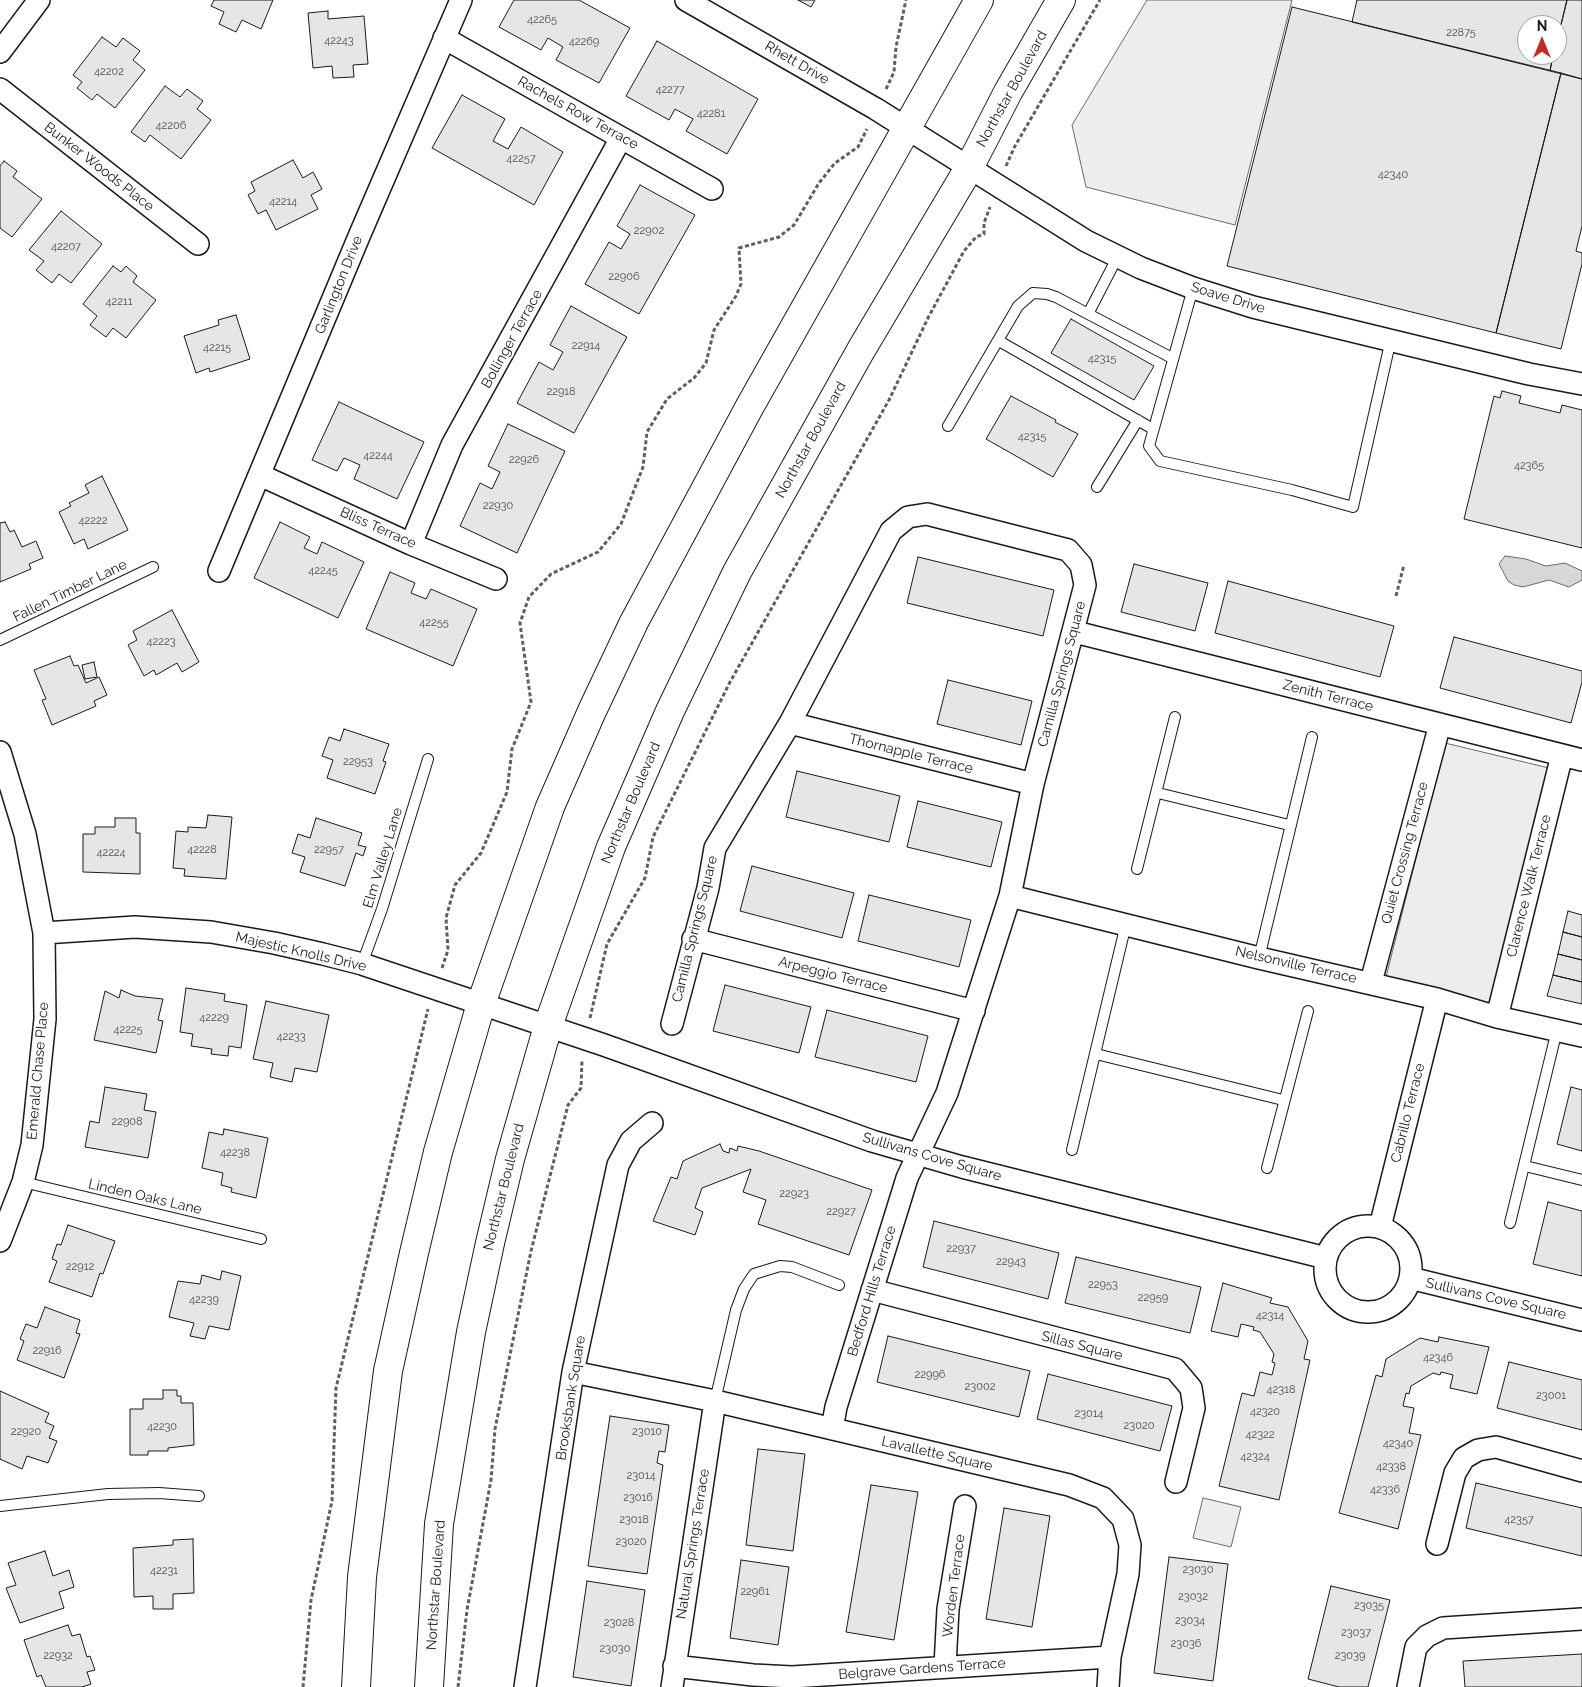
<!DOCTYPE html>
<style>
body{margin:0}
#map{position:relative;width:1582px;height:1687px;overflow:hidden;background:#fff;font-family:Raleway,sans-serif}
canvas{display:block}
.north{position:absolute;left:1517px;top:15px;width:50px;height:50px;box-sizing:border-box;background:#fff;border:1px solid #a3a3a3;border-radius:50%;rotate:0deg;font-size:14px;font-weight:700;line-height:20px;text-align:center;color:#1a1a1a}
.north::after{content:'';display:block;margin:auto;width:18px;height:22px;background:#c62828;clip-path:polygon(50% 0,100% 100%,50% 72%,0 100%)}
</style>
<div id="map">
<canvas width="1582" height="1687"></canvas>
<div class="north">N</div>
</div>
<script>
const g = document.querySelector('canvas').getContext('2d');
g.lineJoin = 'round';
function fillPath(path, color) { g.fillStyle = color; g.fill(path, 'evenodd'); }
const shape = rows => new Path2D(rows.map(r => 'M' + r).join(''));
function trace(path, color, width, dash) { g.strokeStyle = color; g.lineWidth = width; g.lineCap = dash ? 'butt' : 'round'; g.setLineDash(dash || []); g.stroke(path); }
function drawText(font, color, halo, rows, align = 'center') {
  g.font = font + ' Raleway,sans-serif'; g.lineWidth = 4; g.setLineDash([]); g.textBaseline = 'middle'; g.strokeStyle = halo; g.fillStyle = color; for (const [text, x, y, turn = 0] of rows) {
    g.save(); g.translate(x, y); g.rotate((+turn || 0) * Math.PI / 180); g.textAlign = isNaN(turn) ? turn : align; if (halo) g.strokeText(text, 0, 0); g.fillText(text, 0, 0); g.restore();
  }
}
const built = shape([
 [1147,0,1292,0,1235,225,1086,187,1072,125,1147,0],
 [1445,743,1549,768,1489,1007,1385,981,1445,743],
 [1203,1498,1241,1507,1231,1547,1193,1538,1203,1498]
]);
fillPath(built, '#ededed');
trace(built, '#6a6a6a', 1);
const water = shape([
 [1505,556,1526,559,1546,566,1565,563,1582,571,1582,580,1569,587,1549,580,1523,587,1514,585,1508,581,1499,564,1505,556]
]);
fillPath(water, '#d7d7d7');
trace(water, '#6a6a6a', 1);
const building = shape([
 [214,0,273,0,261,29,242,20,236,32,219,24,224,12,211,6,214,0],
 [514,0,579,0,630,28,599,83,556,60,563,47,548,38,541,50,499,27,514,0],
 [798,0,815,0,811,7,798,0],
 [1357,0,1567,0,1557,41,1557,25,1527,25,1527,55,1553,55,1550,71,1352,22,1357,0],
 [1567,0,1582,0,1582,79,1550,71,1553,55,1557,55,1557,41,1567,0],
 [1292,7,1561,73,1496,333,1227,266,1292,7],
 [328,11,328,19,364,16,368,64,353,65,354,77,333,78,332,66,313,68,308,13,328,11],
 [102,37,116,47,123,38,140,51,133,60,145,70,115,108,97,94,92,100,77,88,82,82,73,75,102,37],
 [657,41,758,99,727,154,686,131,693,119,675,109,669,120,626,96,657,41],
 [1561,73,1582,79,1582,226,1576,251,1582,253,1582,264,1561,349,1496,333,1561,73],
 [165,86,180,97,187,89,203,101,197,109,211,120,181,159,150,135,145,142,131,132,165,86],
 [462,95,505,119,493,141,508,149,521,127,563,152,534,205,432,148,462,95],
 [293,160,303,178,313,172,322,189,311,195,318,209,276,230,266,210,258,214,248,195,255,191,251,182,293,160],
 [4,161,17,171,13,177,42,199,12,237,0,228,0,166,4,161],
 [640,185,695,215,639,314,585,284,609,242,621,249,630,234,617,226,640,185],
 [61,211,102,244,71,283,59,274,52,283,36,270,44,261,29,250,61,211],
 [113,266,121,272,126,266,137,276,133,282,156,300,126,338,113,328,106,337,90,325,97,316,83,304,113,266],
 [571,306,627,337,574,433,517,403,539,362,553,370,563,352,550,345,571,306],
 [236,315,250,359,210,372,209,368,196,373,184,336,219,325,218,320,236,315],
 [1071,319,1154,366,1134,400,1051,353,1071,319],
 [1502,391,1521,396,1519,403,1560,413,1562,405,1582,410,1582,548,1464,519,1494,396,1500,398,1502,391],
 [1011,396,1056,420,1055,422,1078,434,1053,477,986,439,1011,396],
 [339,402,424,442,397,499,354,479,360,465,344,458,337,471,312,460,339,402],
 [508,424,565,451,517,553,460,526,480,483,492,489,500,472,488,466,508,424],
 [102,476,128,530,88,549,84,539,74,544,59,512,71,506,69,503,89,493,85,485,102,476],
 [5,522,10,532,14,530,22,547,36,541,43,558,29,564,31,569,0,582,0,523,5,522],
 [280,522,310,537,304,548,317,554,322,542,364,562,338,618,254,578,280,522],
 [918,557,1054,590,1043,636,907,603,918,557],
 [1134,564,1208,583,1195,631,1121,612,1134,564],
 [390,572,415,583,411,593,426,599,431,589,477,609,453,666,366,629,390,572],
 [1228,581,1394,626,1380,677,1215,633,1228,581],
 [172,610,199,662,182,672,177,663,156,675,154,670,144,676,128,645,137,640,133,631,172,610],
 [1454,637,1582,671,1582,682,1571,723,1440,688,1454,637],
 [70,656,74,666,78,665,86,683,99,677,107,695,94,701,96,706,52,725,42,700,46,699,34,670,70,656],
 [94,662,97,677,85,679,82,665,94,662],
 [948,680,1032,701,1021,745,937,724,948,680],
 [344,729,389,744,383,761,386,762,375,794,327,778,333,760,322,756,329,737,340,741,344,729],
 [797,771,900,796,889,842,786,817,797,771],
 [918,801,1002,822,991,867,907,847,918,801],
 [208,815,232,817,226,879,184,876,185,869,173,868,176,831,188,832,188,827,206,828,208,815],
 [115,818,136,818,136,833,140,833,140,874,83,872,83,834,95,834,95,827,115,827,115,818],
 [316,818,362,833,358,845,366,847,363,856,356,853,345,886,300,872,305,857,292,853,298,834,310,838,316,818],
 [752,866,854,893,842,938,740,911,752,866],
 [869,895,971,920,959,967,858,941,869,895],
 [1568,911,1582,915,1582,937,1563,932,1568,911],
 [1563,932,1582,937,1582,960,1558,954,1563,932],
 [1558,954,1582,960,1582,982,1553,975,1558,954],
 [1553,975,1582,982,1582,1004,1547,996,1553,975],
 [725,985,811,1007,799,1053,713,1031,725,985],
 [186,988,225,994,224,1001,247,1005,241,1048,229,1046,228,1056,211,1054,212,1049,191,1046,193,1034,180,1032,186,988],
 [121,990,135,996,163,999,158,1020,163,1021,156,1053,94,1040,105,991,119,998,121,990],
 [266,1001,329,1015,317,1072,295,1068,292,1082,270,1077,273,1063,253,1059,266,1001],
 [827,1010,928,1036,916,1082,815,1057,827,1010],
 [105,1087,147,1094,144,1110,156,1112,148,1158,85,1147,90,1121,99,1123,105,1087],
 [1571,1087,1582,1090,1582,1151,1557,1144,1571,1087],
 [224,1129,268,1138,256,1198,231,1192,232,1188,221,1185,223,1173,202,1168,209,1132,223,1135,224,1129],
 [720,1144,723,1151,729,1153,730,1148,737,1151,738,1146,759,1151,872,1190,849,1255,758,1224,766,1200,743,1192,751,1169,702,1188,695,1208,703,1212,695,1235,653,1221,671,1177,677,1179,683,1161,720,1144],
 [1548,1202,1582,1211,1582,1276,1533,1264,1548,1202],
 [934,1221,1059,1253,1048,1299,923,1267,934,1221],
 [68,1225,115,1241,103,1274,100,1273,92,1297,49,1282,57,1261,52,1259,57,1244,61,1245,68,1225],
 [1076,1257,1201,1287,1190,1333,1065,1303,1076,1257],
 [222,1271,241,1276,229,1330,209,1326,205,1339,190,1336,194,1323,169,1317,178,1281,200,1284,202,1275,220,1280,222,1271],
 [1223,1283,1272,1298,1270,1303,1288,1307,1308,1341,1304,1359,1310,1360,1279,1500,1219,1486,1242,1393,1254,1396,1260,1372,1272,1375,1275,1363,1272,1362,1274,1354,1260,1332,1253,1330,1254,1327,1241,1324,1238,1337,1211,1331,1223,1283],
 [45,1307,80,1320,76,1333,80,1334,64,1378,17,1360,24,1341,20,1339,26,1324,37,1328,45,1307],
 [888,1336,1030,1371,1019,1417,877,1382,888,1336],
 [1439,1337,1489,1347,1477,1394,1450,1388,1453,1375,1441,1372,1440,1375,1433,1373,1411,1386,1409,1394,1406,1393,1403,1406,1414,1408,1409,1433,1421,1435,1398,1529,1339,1513,1376,1375,1382,1377,1386,1359,1420,1338,1438,1342,1439,1337],
 [1509,1362,1582,1380,1582,1430,1497,1408,1509,1362],
 [1048,1374,1172,1406,1160,1451,1037,1419,1048,1374],
 [163,1390,177,1390,177,1396,181,1396,181,1403,193,1403,194,1445,168,1448,168,1451,148,1451,148,1455,130,1455,130,1409,143,1409,143,1399,163,1399,163,1390],
 [0,1391,49,1413,45,1422,54,1426,49,1438,57,1441,48,1463,27,1456,22,1469,0,1459,0,1391],
 [610,1416,669,1425,665,1452,659,1451,657,1463,663,1465,647,1574,588,1566,610,1416],
 [758,1449,805,1454,793,1551,746,1545,758,1449],
 [1476,1483,1582,1508,1582,1556,1466,1528,1476,1483],
 [871,1485,918,1492,894,1640,846,1632,871,1485],
 [1004,1508,1050,1516,1032,1627,986,1619,1004,1508],
 [193,1539,194,1593,173,1594,173,1609,153,1609,153,1596,134,1597,133,1548,173,1545,173,1540,193,1539],
 [45,1551,53,1576,69,1570,74,1587,59,1592,64,1608,20,1623,6,1588,16,1585,8,1563,45,1551],
 [1169,1557,1228,1564,1213,1681,1154,1673,1169,1557],
 [741,1560,789,1567,778,1645,730,1638,741,1560],
 [587,1581,645,1590,631,1686,573,1677,587,1581],
 [1331,1586,1390,1600,1368,1687,1339,1687,1308,1679,1331,1586],
 [68,1625,72,1636,80,1634,87,1657,90,1656,95,1670,87,1672,91,1684,82,1687,46,1687,41,1675,37,1677,24,1640,68,1625],
 [1582,1654,1582,1687,1465,1687,1463,1661,1582,1654]
]);
fillPath(building, '#e6e6e6');
trace(building, '#1a1a1a', 1);
const lane = shape([
 [1193,288,1149,446,1160,461,1292,490,1353,507,1391,339],
 [1088,314,1118,256],
 [999,341,1153,429],
 [948,426,1018,306,1033,293,1047,294,1056,297,1172,358],
 [1097,487,1138,420],
 [0,640,153,567],
 [1158,793,1289,825],
 [1137,869,1175,717],
 [1259,958,1312,737],
 [362,964,382,909,428,759],
 [1096,1054,1283,1100],
 [1072,1150,1126,924],
 [1525,1166,1582,1180],
 [1267,1168,1308,1011],
 [23,1182,261,1239],
 [1510,1223,1557,1030],
 [715,1401,736,1310,744,1289,754,1274,780,1266,792,1267,839,1285],
 [0,1506,108,1494,159,1493,199,1496]
]);
const street = shape([
 [686,0,876,109,1086,241,1141,268,1193,288,1253,307,1529,374,1582,384],
 [444,38,712,189],
 [0,52,39,0],
 [0,89,198,244],
 [260,475,411,544,496,579],
 [411,544,452,445,621,138],
 [219,571,360,234,461,0],
 [1075,632,1582,760],
 [790,723,1033,784],
 [0,752,25,834,44,933,45,1019,32,1145,23,1182,0,1241],
 [1010,896,1259,958,1437,999,1497,1017,1582,1036],
 [44,933,135,927,211,932,274,943,323,954,362,964,604,1045,872,1141,962,1167,1326,1258],
 [693,939,974,1011],
 [1371,982,1440,724],
 [1497,1017,1562,755],
 [672,1024,708,888,715,848,790,723,891,531,908,517,927,514,1068,550,1081,565,1085,585,1033,784,1010,896,947,1093,907,1178,836,1407,832,1429],
 '1325 1269a43 43 0 1 1 86 0a43 43 0 1 1-86 0Z',
 [1380,1227,1437,999],
 [1410,1278,1582,1320],
 [872,1290,1175,1369,1191,1388,1194,1408,1176,1482],
 [573,1372,715,1401,1069,1485,1103,1498,1123,1519,1130,1545,1128,1574,1110,1657,1108,1687],
 [1437,1544,1455,1473,1464,1458,1478,1450,1496,1447,1582,1471],
 [674,1666,753,1675,792,1677,1110,1657],
 [945,1666,948,1609,965,1506],
 [525,1687,573,1372,618,1165,631,1141,652,1123],
 [672,1687,715,1401],
 [1408,1687,1416,1647,1427,1636,1443,1628,1582,1619]
]);
const primary = shape([
 [356,1687,362,1577,388,1371,414,1253,438,1152,481,1004,550,807,592,711,634,622,750,406,979,0],
 [429,1687,439,1524,471,1332,490,1243,510,1159,548,1026,611,847,670,711,737,572,861,350,969,168,1008,92,1061,0]
]);
trace(lane, '#1a1a1a', 12);
trace(street, '#1a1a1a', 24);
trace(primary, '#1a1a1a', 30);
trace(shape([
 [886,89,894,72,896,47,906,0],
 [1006,166,1015,146,1100,0],
 [1396,596,1404,565],
 [442,968,448,950,446,918,455,885,481,853,507,792,512,749,531,702,520,623,529,597,551,574,598,552,621,524,643,467,647,432,667,399,694,378,706,363,714,330,736,296,741,284,739,248,779,237,794,225,819,183,835,163,858,147,867,129],
 [590,1018,607,944,645,878,653,837,730,682,889,400,928,318,964,251,976,237,984,234,984,223,990,207],
 [303,1687,311,1600,332,1501,336,1388,428,1009],
 [458,1687,467,1610,491,1480,495,1429,531,1251,568,1105,581,1088,582,1060]
]), '#5f5f5f', 3, [4, 2.5]);
trace(lane, '#fff', 10);
trace(street, '#fff', 21);
trace(primary, '#fff', 28);
drawText('11px', '#4d4d4d', null, [
 ["42265",542,20],
 ["22875",1461,33],
 ["42243",339,41],
 ["42269",584,42],
 ["42202",109,72],
 ["42277",670,90],
 ["42281",711,114],
 ["42206",171,126],
 ["42257",521,159],
 ["42340",1393,175],
 ["42214",283,202],
 ["22902",649,231],
 ["42207",66,247],
 ["22906",624,277],
 ["42211",119,302],
 ["22914",586,346],
 ["42215",217,348],
 ["42315",1102,359],
 ["22918",561,392],
 ["42315",1032,437],
 ["42244",378,456],
 ["22926",524,460],
 ["42365",1529,466],
 ["22930",498,506],
 ["42222",93,521],
 ["42245",323,571],
 ["42255",434,623],
 ["42223",161,642],
 ["22953",358,762],
 ["42228",202,850],
 ["22957",329,850],
 ["42224",111,853],
 ["42229",214,1018],
 ["42225",128,1030],
 ["42233",291,1037],
 ["22908",127,1122],
 ["42238",235,1153],
 ["22923",794,1194],
 ["22927",841,1212],
 ["22937",961,1249],
 ["22943",1011,1262],
 ["22912",80,1267],
 ["22953",1103,1285],
 ["22959",1153,1298],
 ["42239",204,1300],
 ["42314",1270,1316],
 ["22916",47,1351],
 ["42346",1438,1358],
 ["22996",930,1375],
 ["23002",980,1387],
 ["42318",1281,1390],
 ["23001",1551,1396],
 ["42320",1265,1412],
 ["23014",1089,1414],
 ["23020",1139,1426],
 ["42230",162,1427],
 ["22920",26,1432],
 ["23010",647,1432],
 ["42322",1260,1435],
 ["42340",1398,1444],
 ["42324",1255,1457],
 ["42338",1391,1467],
 ["23014",641,1476],
 ["42336",1385,1490],
 ["23016",638,1498],
 ["23018",634,1520],
 ["42357",1519,1520],
 ["23020",631,1542],
 ["23030",1198,1570],
 ["42231",164,1571],
 ["22961",755,1592],
 ["23032",1193,1597],
 ["23035",1369,1606],
 ["23034",1190,1621],
 ["23028",619,1623],
 ["23037",1356,1633],
 ["23036",1186,1644],
 ["23030",615,1649],
 ["22932",58,1656],
 ["23039",1350,1656]
]);
drawText('14px', '#1a1a1a', '#fff', [
 ["Rhett Drive",797,63,30],
 ["Northstar Boulevard",1012,89,-61],
 ["Rachels Row Terrace",578,113,29],
 ["Bunker Woods Place",99,167,38],
 ["Garlington Drive",339,285,-68],
 ["Soave Drive",1228,298,17],
 ["Bollinger Terrace",512,339,-61],
 ["Northstar Boulevard",811,440,-61],
 ["Bliss Terrace",378,528,24],
 ["Fallen Timber Lane",70,591,-26],
 ["Camilla Springs Square",1062,674,-75],
 ["Zenith Terrace",1328,696,14],
 ["Thornapple Terrace",911,754,14],
 ["Northstar Boulevard",631,803,-67],
 ["Quiet Crossing Terrace",1405,853,-75],
 ["Elm Valley Lane",383,858,-73],
 ["Clarence Walk Terrace",1529,886,-76],
 ["Camilla Springs Square",695,929,-76],
 ["Majestic Knolls Drive",301,952,13],
 ["Nelsonville Terrace",1296,965,13],
 ["Arpeggio Terrace",833,975,14],
 ["Emerald Chase Place",38,1071,-85],
 ["Cabrillo Terrace",1408,1113,-76],
 ["Sullivans Cove Square",932,1157,16],
 ["Northstar Boulevard",504,1187,-76],
 ["Linden Oaks Lane",145,1197,13],
 ["Bedford Hills Terrace",872,1291,-73],
 ["Sullivans Cove Square",1496,1299,13],
 ["Sillas Square",1082,1346,14],
 ["Brooksbank Square",571,1398,-81],
 ["Lavallette Square",937,1454,13],
 ["Natural Springs Terrace",693,1544,-81],
 ["Northstar Boulevard",436,1585,-86],
 ["Worden Terrace",954,1586,-83],
 ["Belgrave Gardens Terrace",922,1669,-4]
]);
</script>
